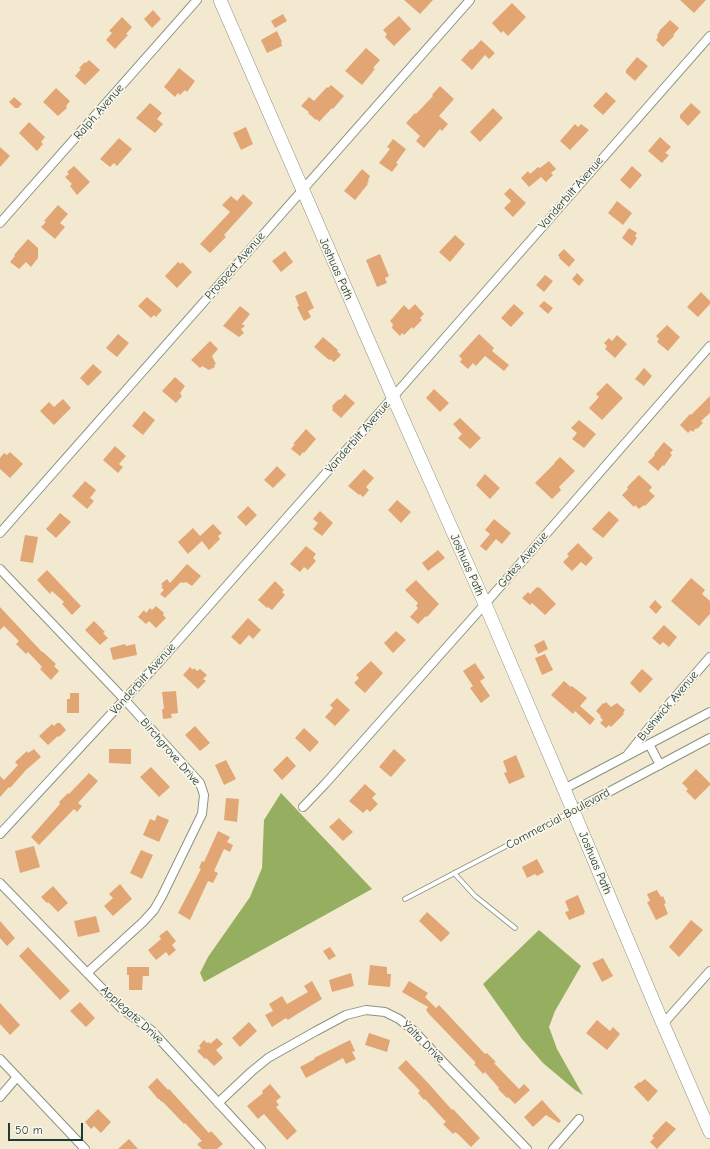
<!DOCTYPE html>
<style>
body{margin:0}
#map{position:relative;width:710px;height:1149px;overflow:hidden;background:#f3e9d0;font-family:"Comic Neue",sans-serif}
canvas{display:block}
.scale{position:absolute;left:8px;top:1123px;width:75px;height:18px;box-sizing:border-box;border:2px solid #1f3d34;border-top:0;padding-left:5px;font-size:12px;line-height:14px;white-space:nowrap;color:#1f3d34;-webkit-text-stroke:3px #fbf7ec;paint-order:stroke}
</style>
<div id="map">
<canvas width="710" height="1149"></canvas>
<div class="scale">50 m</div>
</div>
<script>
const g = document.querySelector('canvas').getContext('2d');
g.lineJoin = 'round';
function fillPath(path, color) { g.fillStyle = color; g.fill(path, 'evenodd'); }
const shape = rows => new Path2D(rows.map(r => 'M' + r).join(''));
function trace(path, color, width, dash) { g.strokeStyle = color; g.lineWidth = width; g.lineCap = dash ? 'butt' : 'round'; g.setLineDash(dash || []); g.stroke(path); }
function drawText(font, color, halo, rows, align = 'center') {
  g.font = font + ' "Comic Neue",sans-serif'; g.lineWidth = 3.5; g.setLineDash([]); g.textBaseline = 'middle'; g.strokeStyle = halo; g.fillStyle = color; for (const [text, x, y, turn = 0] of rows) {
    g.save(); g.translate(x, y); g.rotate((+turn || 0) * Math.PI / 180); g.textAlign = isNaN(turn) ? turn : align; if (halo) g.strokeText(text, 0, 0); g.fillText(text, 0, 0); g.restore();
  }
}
fillPath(shape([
 [281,793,372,889,204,982,200,973,208,957,250,897,262,868,264,820],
 [539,930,581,966,555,1011,549,1027,557,1049,583,1095,575,1090,543,1063,522,1039,483,984]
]), '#95ae60');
fillPath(shape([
 [404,0,433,0,420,14],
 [680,0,706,0,694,13],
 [512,3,526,17,508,36,503,31,501,33,492,23],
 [153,10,161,19,152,28,144,19],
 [283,14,287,21,275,28,271,21],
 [399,16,411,29,394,46,385,37,387,34,383,30],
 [122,17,132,27,126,34,128,35,115,49,106,40,112,33,109,31],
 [670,20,679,28,673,35,674,36,663,47,656,40,658,37,657,35,660,31,659,31],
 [277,31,282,42,281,42,282,46,267,53,261,40],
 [481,40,495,53,489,59,485,55,472,70,461,60,471,49,472,50],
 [366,48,380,60,373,68,375,69,362,85,345,71],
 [637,57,648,66,635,81,626,73,626,70],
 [89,60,100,70,85,85,75,76,81,69,79,68,85,62,86,63],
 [179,68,195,81,187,92,185,90,180,95,178,93,175,97,164,87],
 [331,85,344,96,333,109,332,108,319,122,317,119,316,120,308,113,309,112,301,106,309,97,314,101,327,87,328,88],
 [440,86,454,99,439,116,448,124,442,131,440,129,424,148,416,141,420,136,406,123,415,113,416,114,433,96,432,95],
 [56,88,70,101,66,106,67,108,58,116,43,102],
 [606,92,616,101,603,115,593,106],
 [14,97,22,104,18,108,15,108,9,102],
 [150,103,162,113,157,119,163,124,155,133,136,118],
 [691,103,701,112,688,126,680,118,680,115],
 [493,108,503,118,480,142,470,132],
 [29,122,45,137,41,142,43,144,37,151,19,133],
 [575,124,578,127,581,124,589,130,570,150,560,141],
 [246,127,253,144,241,150,233,133],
 [660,137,671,147,665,153,669,155,662,163,648,151],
 [119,138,132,149,117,166,114,163,110,167,100,159],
 [393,139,406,149,396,163,398,164,392,172,379,163,390,149,387,147],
 [0,147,10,156,0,167],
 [549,161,556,169,551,173,553,175,546,182,541,177,529,187,521,178,528,171,530,174,538,167,540,168],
 [74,166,90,182,77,195,70,186,72,184,65,177,69,174,67,172],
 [632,166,642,175,630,189,620,180],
 [362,169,370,176,368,180,369,181,367,183,368,184,355,200,344,191],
 [510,188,526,203,513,217,504,208,511,201,504,194],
 [243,194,253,203,224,235,226,237,210,253,200,244,230,212,222,205,231,196,237,201],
 [617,201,632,213,623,225,608,213],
 [58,205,68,214,60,223,65,227,55,239,41,227,46,222,44,221],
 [629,228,637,233,635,236,637,238,632,246,622,238],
 [455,235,465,244,450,262,439,252],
 [28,239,38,248,38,258,31,267,26,262,19,269,10,262,15,256,14,255],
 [564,249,575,260,569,267,559,258,560,258,558,255],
 [285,251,293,262,281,272,272,261],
 [380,254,389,276,385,278,387,283,377,287,366,260],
 [178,262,181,264,182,262,192,272,177,288,165,276],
 [577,273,584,280,579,286,572,279],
 [545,275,553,281,544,292,536,285],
 [306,291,314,308,308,311,311,317,304,321,297,307,299,306,295,296],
 [701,292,710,301,710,304,698,317,687,307],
 [147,297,162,310,156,317,154,315,151,318,138,306],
 [544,301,553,308,548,314,539,306],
 [415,304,424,314,420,318,422,320,413,329,412,327,404,335,402,333,400,336,392,328,393,324,390,321,404,305,409,310],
 [514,304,524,313,511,327,501,318],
 [240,306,250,314,242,324,245,326,241,329,244,333,239,337,223,326],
 [667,325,680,337,668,351,657,342,659,339,656,336],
 [118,334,129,343,117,357,106,348],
 [479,334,494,348,492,351,509,365,504,371,485,356,476,366,473,363,468,369,460,362,462,359,459,356],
 [617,335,627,344,615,358,605,349,607,346,604,343,609,338,612,341],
 [323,337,338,350,337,351,341,355,334,362,330,359,329,360,314,347],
 [210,341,218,349,212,356,216,364,214,365,215,367,209,370,202,366,200,368,191,360],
 [93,364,102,372,88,386,80,378],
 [644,368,652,376,644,386,635,379],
 [175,377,185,386,180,393,182,396,176,403,162,391],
 [607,383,623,398,602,420,589,408,599,397,596,394],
 [434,389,449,403,440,412,426,398],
 [345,394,355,403,341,418,332,410,333,408,332,406,339,399,340,400],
 [710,396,710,413,701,421,703,423,697,429,696,428,693,432,691,430,688,433,680,425,690,414,691,415],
 [63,399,71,408,54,425,40,411,49,402,54,407],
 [144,411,155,420,143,435,132,426],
 [460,418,481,438,470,449,458,438,462,434,453,424],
 [579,420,596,434,584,448,572,439,577,433,571,428],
 [306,429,316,439,304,453,303,452,300,456,291,449,295,444,293,444],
 [664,442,673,450,670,453,672,455,664,466,663,465,658,471,648,462,655,455,654,454],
 [115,446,126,456,119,464,123,467,118,473,103,460],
 [10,452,23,464,10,478,0,469,0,458,4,453,7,455],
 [560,457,575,471,559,487,561,490,552,499,535,483,555,463,554,463],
 [277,466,286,475,273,488,264,480],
 [364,469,374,478,366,487,369,490,363,497,360,494,359,495,348,486],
 [485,474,500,488,490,499,476,485],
 [639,475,652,487,649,491,655,496,645,506,644,505,639,509,635,505,634,507,622,495,628,489,627,487],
 [85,481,96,490,90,498,94,501,87,509,72,496],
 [397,500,411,512,401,523,388,510],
 [248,506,257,515,246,526,237,517],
 [320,511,333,523,322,536,313,529,318,523,313,519],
 [609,511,619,520,603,538,592,529],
 [60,513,71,522,56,538,46,529],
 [494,519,511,533,502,544,496,539,486,551,480,546,490,534,485,530],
 [213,524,222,533,218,536,220,539,209,550,202,541,188,554,178,542,193,528,200,536],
 [25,535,38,537,33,563,20,561],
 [578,543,593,558,586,566,581,562,572,571,563,562,569,556,567,554],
 [306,546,316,554,313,558,316,561,308,570,304,567,300,572,290,564],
 [438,550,445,558,428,571,422,563],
 [187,564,201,576,192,586,186,582,183,583,181,582,165,598,160,594,164,590,161,587,163,586,161,584,167,579,170,583],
 [47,570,81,606,72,615,62,604,64,602,52,591,50,594,37,580],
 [691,578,705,590,702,594,710,601,710,614,699,626,671,601],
 [416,580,439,604,427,617,426,616,418,624,410,617,418,608,416,606,418,603,405,590],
 [275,581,284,590,282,592,285,595,272,610,268,607,267,608,258,600],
 [537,587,538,588,539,587,556,604,545,615,532,603,530,605,522,598,528,592,530,594],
 [655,600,662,607,656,614,649,607],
 [156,606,164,613,163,615,166,618,156,628,149,621,146,624,138,617,144,610,146,613,150,608,152,610],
 [0,607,42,652,43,652,56,664,54,666,59,671,51,680,40,669,42,667,28,652,26,654,16,644,19,641,4,626,0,630],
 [248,618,261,630,253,639,249,635,240,645,231,637],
 [94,621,105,632,103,633,108,638,100,645,85,630],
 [664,625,677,637,669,647,663,642,660,645,652,638],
 [396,631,406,640,393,653,384,643],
 [544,640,548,649,538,654,534,645],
 [125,644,126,646,135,644,137,655,113,660,110,648],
 [545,654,553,670,542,675,535,658],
 [371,661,383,673,365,693,354,683,359,678,356,675],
 [475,663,485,678,480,681,490,696,481,703,470,688,473,686,463,671],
 [190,667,193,670,194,668,197,671,200,669,207,675,203,679,206,681,198,689,183,675],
 [642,669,653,679,640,693,630,683],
 [564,681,571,687,572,686,587,698,580,706,595,719,590,725,575,711,573,714,551,695],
 [176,691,178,713,171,714,172,718,163,719,162,709,164,709,162,692],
 [70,693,79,693,79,713,67,713,67,699,70,699],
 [337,698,350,710,335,726,325,717,333,708,330,705],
 [606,702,611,707,617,703,625,710,623,713,624,714,611,727,609,725,606,728,600,723,603,720,600,717,601,716,596,711,603,703,604,704],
 [57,723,60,723,66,730,59,737,58,736,48,745,39,736,52,724,54,726],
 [195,726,210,743,200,751,185,735],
 [304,728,319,742,310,752,295,738],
 [34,749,41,757,26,770,10,788,9,787,0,797,0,776,4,780,18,765,15,762,27,751,28,753],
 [109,749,131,749,131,764,109,763],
 [394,749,406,760,391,777,379,767],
 [516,755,525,777,509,784,504,773,507,772,503,761],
 [287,756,296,766,282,780,273,770],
 [226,760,236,779,224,785,215,765],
 [151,767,170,787,159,797,140,777],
 [696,769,710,783,710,785,695,800,686,791,688,789,682,783],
 [89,773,98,781,78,803,82,806,77,812,74,809,39,845,31,837,60,804,59,802,68,793,69,794],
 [365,784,376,794,372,798,378,804,370,812,367,809,363,813,349,801],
 [226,798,239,799,237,822,224,820],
 [157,815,169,820,159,842,143,835,150,819,155,821],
 [339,818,353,832,343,841,329,827],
 [218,831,230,837,227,842,233,845,230,852,224,849,214,871,218,873,213,883,208,881,190,920,178,913,201,869,199,868,202,861,204,862],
 [34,846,40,867,20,873,15,851],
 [141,850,153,855,142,879,130,873],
 [537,859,544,872,537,876,535,874,527,878,522,867],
 [120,884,132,899,113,916,104,906,113,898,109,894],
 [53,886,68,903,58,912,48,902,47,903,41,897],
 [657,890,661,897,663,896,666,903,664,904,668,914,656,920,647,902,650,901,647,894],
 [578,895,585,912,584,913,584,914,569,920,565,912,569,911,565,901],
 [427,912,450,933,441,942,419,921],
 [96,916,100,932,78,937,74,921],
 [691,920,703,930,679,957,669,947],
 [0,921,15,938,7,946,0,938],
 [167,930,176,941,172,945,176,950,169,956,166,952,156,960,148,950,161,939,159,936],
 [28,947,70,991,60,1000,19,956],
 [330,947,336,956,329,960,323,951],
 [603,958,613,976,602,982,592,963],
 [370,965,387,967,387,974,391,974,390,987,368,985],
 [127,967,149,967,149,976,143,976,142,990,129,990,129,975,127,975],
 [351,973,354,986,332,992,329,980],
 [312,981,322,999,294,1016,288,1020,286,1018,272,1027,265,1015,273,1011,269,1004,282,996,287,1004,308,992,304,986],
 [409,981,428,993,425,997,436,1008,439,1005,485,1054,487,1053,496,1062,494,1063,519,1089,524,1084,530,1090,515,1104,508,1097,507,1098,498,1089,499,1088,485,1072,483,1074,474,1064,476,1063,429,1014,426,1010,428,1007,402,992],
 [80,1002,95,1018,86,1027,70,1011],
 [0,1003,20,1025,10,1035,0,1024],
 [597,1020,610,1031,613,1027,620,1034,607,1050,586,1033],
 [249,1022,257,1031,240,1047,232,1038],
 [369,1033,390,1040,387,1052,365,1045],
 [217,1038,223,1044,216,1050,223,1058,214,1066,206,1058,205,1059,197,1051,201,1048,199,1046,204,1040,207,1043,209,1042,210,1044],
 [350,1040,355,1051,352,1052,356,1059,346,1064,343,1058,306,1078,300,1067,315,1059,314,1058],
 [406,1060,429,1084,452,1110,453,1109,480,1138,471,1147,459,1135,455,1132,453,1134,443,1124,446,1122,425,1099,424,1100,418,1093,420,1091,398,1068],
 [157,1078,168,1090,169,1089,209,1133,211,1131,223,1144,217,1149,202,1149,197,1144,202,1141,185,1123,184,1124,163,1102,162,1102,159,1099,158,1099,148,1087],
 [645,1079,658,1091,648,1102,634,1087,639,1082,640,1083],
 [270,1084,281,1097,276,1101,279,1105,276,1107,297,1131,287,1140,264,1114,258,1119,247,1106,263,1093,262,1091],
 [542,1100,561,1121,559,1123,546,1115,533,1127,524,1117],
 [98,1109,111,1122,101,1133,94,1126,91,1129,85,1122],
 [666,1121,676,1129,657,1149,650,1142,654,1138,652,1136],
 [129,1139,138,1149,118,1149]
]), '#e2a675');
const service = shape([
 [454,873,475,896,515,928],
 [405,899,571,812]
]);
const minor = shape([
 [0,223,197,0],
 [0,533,470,0],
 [0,569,125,700,200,783,204,795,202,814,162,896,154,910,143,922,87,973],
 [649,744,660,765],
 [628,754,656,719,710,657],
 [564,789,710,712],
 [303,807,325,784,485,604,710,346],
 [573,811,710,738],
 [0,834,162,659,393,397,710,36],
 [0,883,121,1008,151,1030,261,1149],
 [663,1024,710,971],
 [0,1059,85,1149],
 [0,1097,17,1077],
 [218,1103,251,1072,268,1058,316,1031,346,1015,366,1010,385,1012,399,1019,414,1031,444,1063,527,1149],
 [553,1149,579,1119]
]);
const primary = shape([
 [220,0,393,397,485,604,564,789,663,1024,710,1132]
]);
trace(service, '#899382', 5.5);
trace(minor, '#899382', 10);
trace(primary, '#899382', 14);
trace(service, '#fff', 4);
trace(minor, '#fff', 8);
trace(primary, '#fff', 13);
drawText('12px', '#1f3d34', '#fbf7ec', [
 ["Ralph Avenue",99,112,-49],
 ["Vanderbilt Avenue",571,193,-49],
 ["Prospect Avenue",235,266,-49],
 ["Joshuas Path",336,269,66],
 ["Vanderbilt Avenue",358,437,-49],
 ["Gates Avenue",523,560,-49],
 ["Joshuas Path",467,565,66],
 ["Vanderbilt Avenue",143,679,-48],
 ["Bushwick Avenue",668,706,-50],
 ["Birchgrove Drive",170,752,49],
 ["Commercial Boulevard",558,819,-28],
 ["Joshuas Path",595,863,67],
 ["Applegate Drive",132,1015,42],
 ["Yalta Drive",423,1042,45]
]);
</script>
